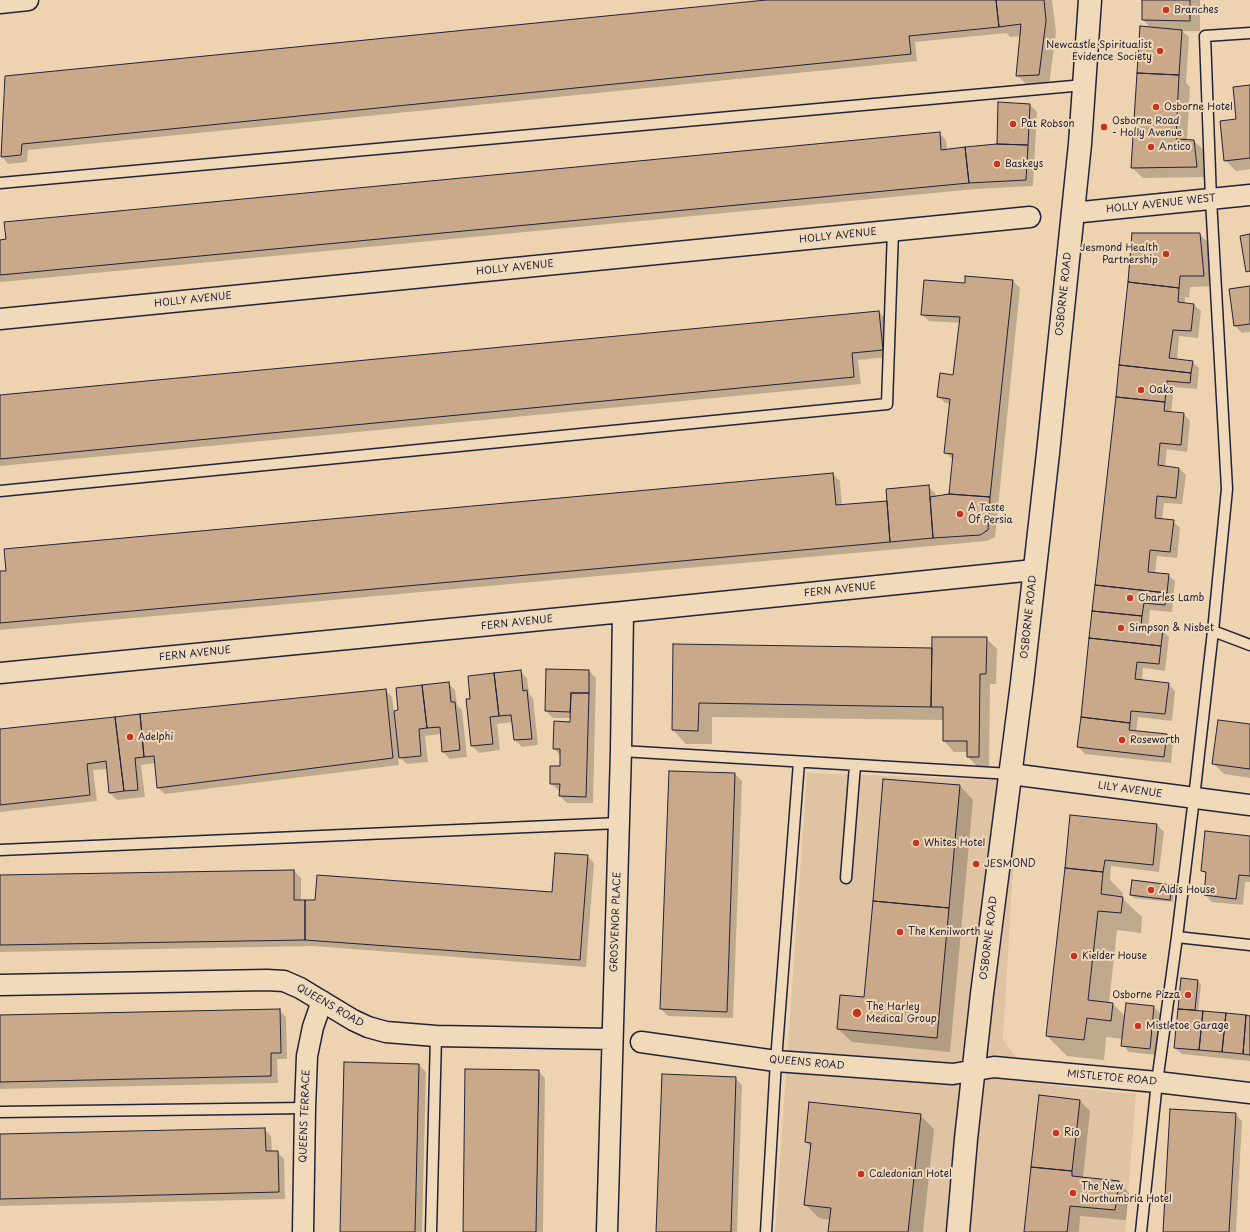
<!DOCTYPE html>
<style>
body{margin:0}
canvas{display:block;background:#eed3b0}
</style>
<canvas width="1250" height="1232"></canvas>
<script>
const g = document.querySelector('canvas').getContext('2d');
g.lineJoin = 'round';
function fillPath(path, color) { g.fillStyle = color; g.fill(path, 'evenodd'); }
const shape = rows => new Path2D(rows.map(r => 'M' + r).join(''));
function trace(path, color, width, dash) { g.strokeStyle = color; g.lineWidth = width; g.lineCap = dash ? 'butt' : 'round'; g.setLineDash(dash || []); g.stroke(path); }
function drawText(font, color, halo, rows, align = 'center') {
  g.font = font + ' "Playpen Sans",sans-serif'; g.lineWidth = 4; g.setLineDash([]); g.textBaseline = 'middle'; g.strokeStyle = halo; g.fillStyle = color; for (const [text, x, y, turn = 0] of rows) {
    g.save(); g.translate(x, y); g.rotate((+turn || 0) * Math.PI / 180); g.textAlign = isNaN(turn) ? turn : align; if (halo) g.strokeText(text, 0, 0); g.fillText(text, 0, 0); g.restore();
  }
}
fillPath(shape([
 [807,773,1018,781,1003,1039,1034,1083,1112,1092,1136,1094,1125,1232,775,1232]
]), '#dfc3a3');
fillPath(shape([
 [776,0,1052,0,1056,32,1049,85,1028,86,1017,75,1021,36,1010,37,1007,33,915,42,917,61,28,150,27,162,8,164,2,157,6,77],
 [1143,0,1200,0,1200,31,1182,31,1189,37,1186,83,1190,87,1187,140,1194,141,1205,151,1207,177,1143,178,1132,168,1151,28,1143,20],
 [1250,86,1250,169,1236,171,1225,160,1237,120],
 [999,103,1030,105,1037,112,1033,186,976,189,1,282,0,281,0,241,939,133,946,140,947,150,998,145],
 [1199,234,1210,244,1214,286,1190,287,1189,298,1185,297,1185,304,1194,305,1201,311,1198,338,1179,336,1177,360,1192,362,1199,368,1197,389,1174,387,1171,413,1184,414,1190,421,1187,452,1167,449,1165,467,1179,468,1186,475,1182,504,1164,503,1162,520,1173,521,1180,528,1177,558,1157,556,1155,573,1168,575,1175,581,1172,612,1150,610,1148,628,1162,630,1169,637,1165,671,1143,668,1142,681,1168,684,1175,691,1172,721,1138,717,1136,731,1166,735,1173,742,1171,763,1085,754,1078,747,1129,282],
 [966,277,1013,281,1020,288,995,537,987,541,0,630,0,572,833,474,840,481,842,506,888,502,928,486,935,493,936,497,950,495,954,460,952,459,945,452,951,404,945,403,938,396,954,376,960,323,929,321,922,314,966,284],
 [1250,287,1250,332,1242,333,1235,326],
 [879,312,886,319,889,357,858,360,861,384,0,466,0,396],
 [986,638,997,649,996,684,990,684,989,767,978,767,968,757,968,752,954,752,944,741,944,720,712,717,712,744,686,744,673,730,674,645,933,649],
 [547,670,589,671,596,678,593,803,567,803,560,796,560,791,558,790,551,783,561,767,561,756,554,749,571,723,571,718,553,718,546,711],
 [520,671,527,678,529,694,533,698,538,745,522,747,515,740,513,722,497,724,500,750,479,753,472,746,471,699],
 [448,683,455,690,457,705,462,710,467,757,450,759,443,752,441,734,425,736,428,762,407,764,398,756,399,765,165,794,158,788,155,763,141,765,145,797,117,800,110,793,107,769,93,770,97,801,0,812,0,730,385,690,392,697,394,712,400,711],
 [1250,725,1250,778,1224,774,1213,763],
 [735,774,742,781,733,1018,668,1016,661,1009],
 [960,786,973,800,950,1052,852,1042,838,1029,865,998],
 [1071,816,1157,825,1164,832,1159,872,1111,866,1110,880,1123,893,1122,898,1142,917,1141,933,1117,930,1109,1003,1112,1003,1126,1017,1127,1004,1154,1007,1161,1014,1156,1055,1129,1052,1123,1045,1123,1039,1106,1037,1104,1060,1067,1056,1047,1036],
 [1250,837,1250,882,1245,882,1243,905,1212,902,1205,895,1207,876,1202,870],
 [587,856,594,863,586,967,313,946,0,952,0,876,294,871,301,878,301,901,553,893],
 [1171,885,1174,889,1173,902,1134,898,1131,895],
 [1181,979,1198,981,1201,985,1198,1012,1250,1017,1250,1061,1182,1054,1175,1048],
 [279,1010,286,1017,287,1059,277,1059,278,1083,0,1089,0,1016],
 [419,1065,426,1072,422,1232,341,1232],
 [538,1071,545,1078,543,1232,464,1232],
 [735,1078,742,1085,737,1232,657,1232],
 [1080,1101,1090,1111,1083,1178,1118,1182,1129,1193,1126,1220,1080,1216,1079,1232,1025,1232],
 [1235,1114,1242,1121,1236,1232,1164,1232],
 [920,1115,934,1129,923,1232,829,1232,831,1220,819,1218,805,1204,811,1147,806,1142],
 [264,1129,271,1136,272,1152,277,1152,284,1159,285,1199,0,1206,0,1135]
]), '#0003');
const building = shape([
 [766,0,996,0,999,27,909,36,911,54,22,144,21,155,1,157,5,76,766,0],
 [996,0,1044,0,1046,21,1039,75,1016,76,1021,24,999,27,996,0],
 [1142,0,1190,0,1190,21,1142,20,1142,0],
 [1140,26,1182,30,1179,75,1137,73,1140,26],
 [1137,73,1179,75,1176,139,1194,140,1197,167,1131,168,1137,73],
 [1250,85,1250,158,1224,161,1220,121,1236,119,1233,87,1250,85],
 [998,102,1030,104,1028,145,997,144,998,102],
 [940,132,941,150,965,147,969,183,0,275,0,240,6,239,4,222,940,132],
 [997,144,1028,145,1026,180,969,183,965,147,997,144],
 [1132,233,1200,233,1204,276,1180,276,1179,288,1128,282,1132,233],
 [1250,234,1250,271,1246,272,1240,236,1250,234],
 [965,276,1013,280,990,497,949,494,953,454,944,453,950,399,937,397,940,373,953,375,960,317,921,315,924,280,965,283,965,276],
 [1128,282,1179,288,1178,302,1194,304,1191,331,1173,330,1169,358,1193,361,1191,373,1119,365,1128,282],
 [1250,286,1250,324,1234,326,1229,289,1250,286],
 [879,311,883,350,852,353,854,377,0,459,0,395,879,311],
 [1119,365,1191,373,1190,383,1167,381,1165,402,1116,397,1119,365],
 [1116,397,1165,402,1164,411,1184,413,1181,445,1160,443,1158,465,1179,468,1176,498,1157,496,1155,518,1174,520,1170,552,1150,550,1148,572,1169,574,1167,593,1095,585,1116,397],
 [833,473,836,505,887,501,890,542,0,623,0,571,6,571,4,549,833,473],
 [929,485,933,538,890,542,886,489,929,485],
 [949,494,990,497,988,530,980,535,933,538,930,497,949,494],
 [1095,585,1167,593,1165,605,1144,603,1142,616,1092,611,1095,585],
 [1092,611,1142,616,1141,626,1163,629,1161,646,1089,638,1092,611],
 [932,637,987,637,986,674,980,674,979,757,967,757,967,741,943,741,943,707,931,707,932,637],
 [1089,638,1161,646,1159,664,1137,662,1135,679,1169,683,1165,714,1131,711,1130,723,1081,717,1089,638],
 [673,644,932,648,931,707,699,703,698,731,672,730,673,644],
 [546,669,589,670,589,693,571,693,570,712,545,711,546,669],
 [521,670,523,691,527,690,532,739,514,740,511,715,499,716,494,673,521,670],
 [494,673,499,716,490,717,493,744,471,746,466,699,470,699,468,676,494,673],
 [449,682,451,702,455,702,460,750,442,752,440,727,427,728,422,685,449,682],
 [422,685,427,728,419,729,421,756,399,758,394,711,398,710,396,688,422,685],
 [386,689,393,758,157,788,154,756,144,757,140,714,386,689],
 [571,693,589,693,586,797,559,796,560,784,550,784,550,766,560,766,560,749,553,749,554,721,570,722,571,693],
 [140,714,144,757,135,758,138,790,124,791,115,717,140,714],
 [115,717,124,791,109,793,106,761,87,764,90,795,0,805,0,729,115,717],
 [1081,717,1130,723,1129,730,1167,734,1164,757,1077,747,1081,717],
 [1218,720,1250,724,1250,769,1212,764,1218,720],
 [669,771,735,773,727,1012,660,1009,669,771],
 [883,779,960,785,949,908,873,901,883,779],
 [1070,815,1157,824,1153,865,1105,860,1103,872,1065,868,1070,815],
 [1205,831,1250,836,1250,876,1239,875,1236,899,1204,895,1206,872,1201,871,1205,831],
 [555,853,588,855,580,960,305,940,305,900,315,900,317,875,552,892,555,853],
 [1065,868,1103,872,1101,894,1123,897,1121,913,1098,911,1088,1000,1113,1003,1111,1021,1087,1018,1084,1040,1046,1036,1065,868],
 [294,870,294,900,305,900,305,940,0,945,0,875,294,870],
 [1132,880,1172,885,1170,900,1130,895,1132,880],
 [873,901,949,908,937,1038,837,1029,840,995,864,997,873,901],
 [1181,978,1198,980,1195,1010,1178,1009,1181,978],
 [1126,1003,1154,1006,1150,1049,1121,1046,1126,1003],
 [280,1009,281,1053,271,1053,271,1076,0,1082,0,1015,280,1009],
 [1178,1009,1203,1011,1199,1050,1174,1048,1178,1009],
 [1203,1011,1226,1013,1222,1052,1199,1050,1203,1011],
 [1226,1013,1246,1015,1243,1054,1222,1052,1226,1013],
 [1246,1015,1250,1016,1250,1055,1243,1054,1246,1015],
 [344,1062,419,1064,415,1232,340,1232,344,1062],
 [465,1069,539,1070,536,1232,463,1232,465,1069],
 [662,1074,736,1077,731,1232,656,1232,662,1074],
 [1039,1095,1080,1100,1072,1171,1031,1167,1039,1095],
 [809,1102,921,1114,908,1232,828,1232,831,1208,804,1205,811,1143,805,1142,809,1102],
 [1170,1109,1236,1113,1229,1232,1163,1232,1170,1109],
 [265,1128,266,1151,278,1151,279,1192,0,1199,0,1134,265,1128],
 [1031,1167,1072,1171,1072,1176,1119,1181,1115,1210,1070,1206,1067,1232,1024,1232,1031,1167]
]);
fillPath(building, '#caa98b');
trace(building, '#22223b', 1);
const lane = shape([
 [0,183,1084,85],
 [0,491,887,404,893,230],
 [1213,631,1250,645],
 [621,751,1011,774],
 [0,850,619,823],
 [846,878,855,765],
 [1177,937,1250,945],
 [0,1112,305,1108],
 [431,1232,436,1036],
 [766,1232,776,1061,799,762],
 [1141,1232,1157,1082,1177,937,1194,798,1213,631,1227,489,1211,199,1205,36,1250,33]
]);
const street = shape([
 [0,3,28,0],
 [1072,213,1250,195],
 [0,319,1030,217],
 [0,673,623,612,1034,570],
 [1011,774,1250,805],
 [0,985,267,980,284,981,300,988,353,1020,368,1027,386,1032,436,1036,612,1039],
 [641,1042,776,1061,953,1074,994,1067,1157,1082,1250,1093],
 [303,1232,305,1108,307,1056,313,1027,322,1001],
 [607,1232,621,751,623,612]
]);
const secondary = shape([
 [958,1232,966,1139,982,994,1022,683,1048,453,1080,144,1090,0]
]);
trace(lane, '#22223b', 13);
trace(street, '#22223b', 23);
trace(secondary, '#22223b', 25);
trace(lane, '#f0dab9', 10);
trace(street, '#f0dab9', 20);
trace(secondary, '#f0dab9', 22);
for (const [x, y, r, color] of [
 [1166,10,4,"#c8321e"],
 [1160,51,4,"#c8321e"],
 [1156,107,4,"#c8321e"],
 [1013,124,4,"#c8321e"],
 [1104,127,4,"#c8321e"],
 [1151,147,4,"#c8321e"],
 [997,164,4,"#c8321e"],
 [1166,254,4,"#c8321e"],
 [1141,390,4,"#c8321e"],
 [960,514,4,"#c8321e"],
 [1130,598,4,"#c8321e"],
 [1121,628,4,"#c8321e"],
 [130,737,4,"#c8321e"],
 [1122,740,4,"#c8321e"],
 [916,843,4,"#c8321e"],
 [976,864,4,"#c8321e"],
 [1151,890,4,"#c8321e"],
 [900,932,4,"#c8321e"],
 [1074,956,4,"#c8321e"],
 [1188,995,4,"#c8321e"],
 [857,1013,5,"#c8321e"],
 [1138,1026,4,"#c8321e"],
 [1056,1133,4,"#c8321e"],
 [861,1174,4,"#c8321e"],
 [1073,1193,4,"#c8321e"]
]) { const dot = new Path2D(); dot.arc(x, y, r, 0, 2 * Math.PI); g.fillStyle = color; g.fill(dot); trace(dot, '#f0dab9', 1.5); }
drawText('10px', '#22223b', '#f0dab9', [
 ["Branches",1174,10],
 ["Newcastle Spiritualist",1152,45,"right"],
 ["Evidence Society",1152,57,"right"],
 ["Osborne Hotel",1164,107],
 ["Osborne Road",1112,121],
 ["- Holly Avenue",1112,133],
 ["Pat Robson",1021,124],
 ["Antico",1159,147],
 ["Baskeys",1005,164],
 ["Jesmond Health",1158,248,"right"],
 ["Partnership",1158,260,"right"],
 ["Oaks",1149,390],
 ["A Taste",968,508],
 ["Of Persia",968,520],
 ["Charles Lamb",1138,598],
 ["Simpson & Nisbet",1129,628],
 ["Adelphi",138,737],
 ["Roseworth",1130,740],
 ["Whites Hotel",924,843],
 ["JESMOND",984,864],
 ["Aldis House",1159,890],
 ["The Kenilworth",908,932],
 ["Kielder House",1082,956],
 ["Osborne Pizza",1180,995,"right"],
 ["The Harley",866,1007],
 ["Medical Group",866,1019],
 ["Mistletoe Garage",1146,1026],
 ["Rio",1064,1133],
 ["Caledonian Hotel",869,1174],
 ["The New",1081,1187],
 ["Northumbria Hotel",1081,1199]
], 'left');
drawText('10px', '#22223b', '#f0dab9', [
 ["HOLLY AVENUE WEST",1161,204,-6],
 ["HOLLY AVENUE",838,236,-6],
 ["HOLLY AVENUE",515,268,-6],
 ["OSBORNE ROAD",1064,294,-84],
 ["HOLLY AVENUE",193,300,-6],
 ["FERN AVENUE",840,590,-6],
 ["OSBORNE ROAD",1029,617,-84],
 ["FERN AVENUE",517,623,-6],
 ["FERN AVENUE",195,654,-6],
 ["LILY AVENUE",1130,790,8],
 ["GROSVENOR PLACE",616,922,-88],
 ["OSBORNE ROAD",989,938,-83],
 ["QUEENS ROAD",330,1006,30],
 ["QUEENS ROAD",807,1063,5],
 ["MISTLETOE ROAD",1112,1078,5],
 ["QUEENS TERRACE",305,1116,-88]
]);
</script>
